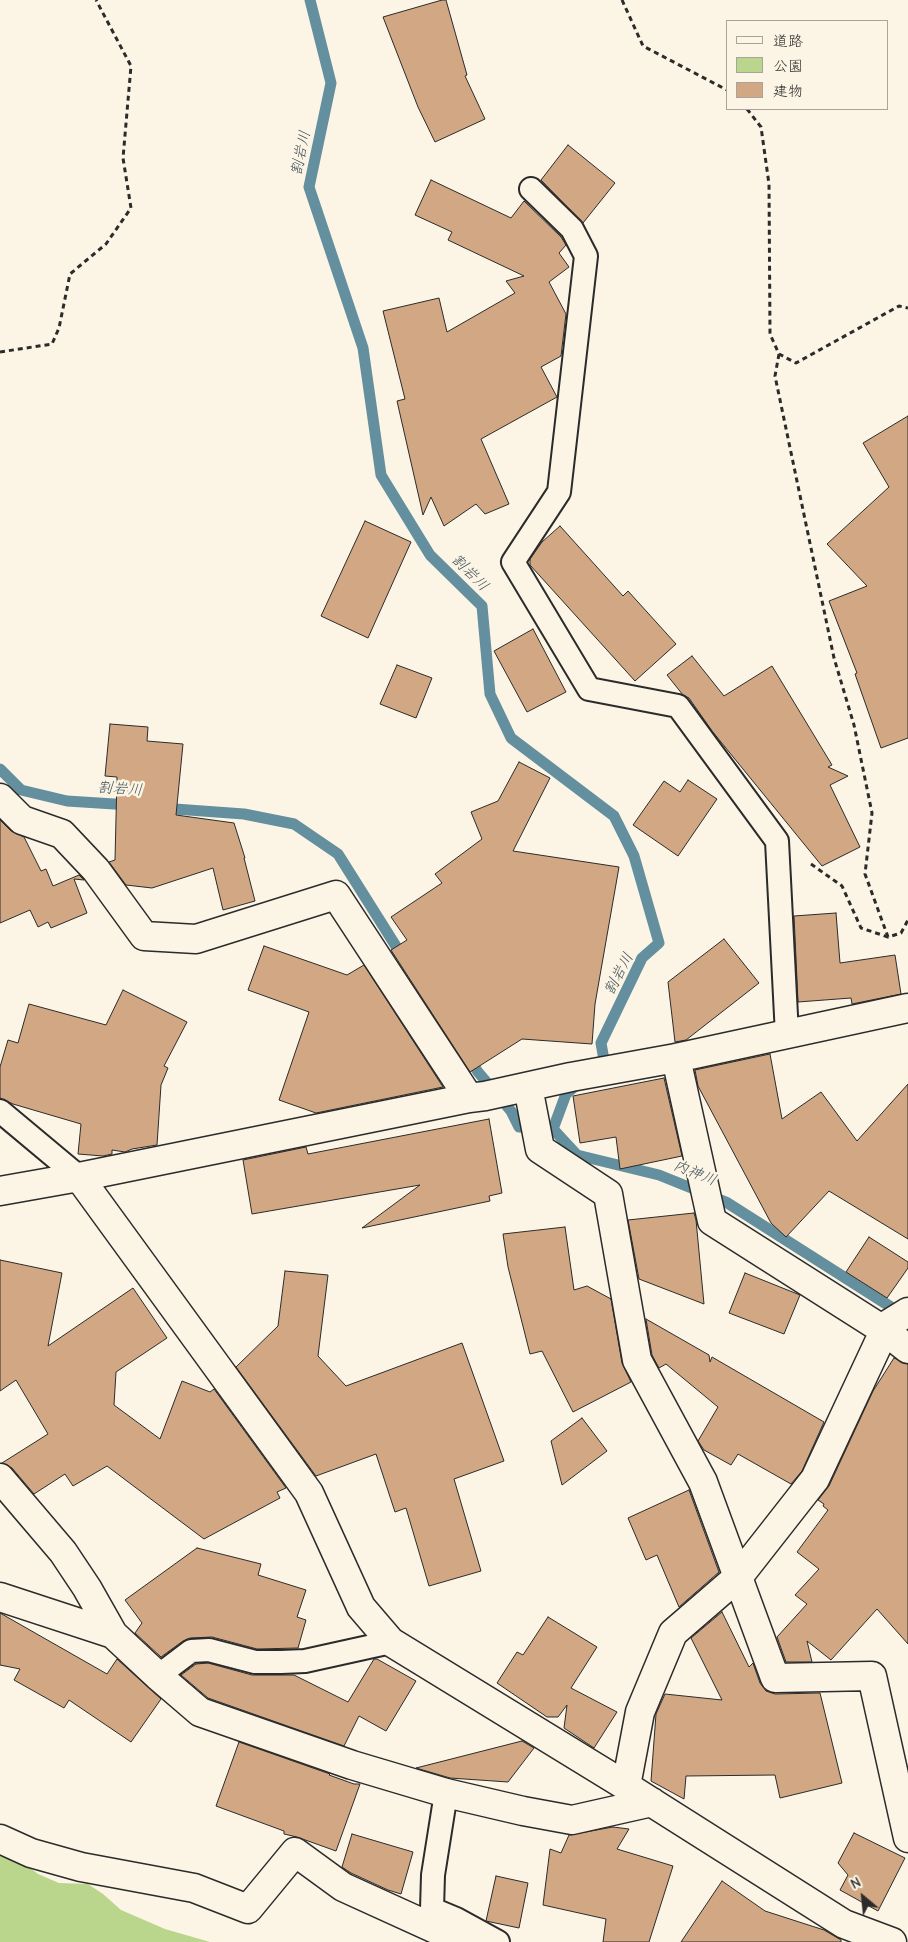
<!DOCTYPE html>
<meta charset="utf-8">
<style>
body{margin:0}
#map{position:relative;width:908px;height:1942px;overflow:hidden;background:#fcf5e5;font-family:"Comic Neue","Klee One",sans-serif}
canvas{display:block}
.legend{position:absolute;left:726px;top:20px;width:162px;height:90px;box-sizing:border-box;background:#fcf5e5;border:1px solid #a8a49b;margin:0;padding:6px 9px;list-style:none;font-size:15px;color:#2b2b2b}
.legend li{display:flex;align-items:center;gap:10px;height:25px}
.legend b{width:25px;border:1px solid #a8a49b}
.north{position:absolute;left:838px;top:1872px;width:50px;height:50px;-webkit-text-stroke:4px #fcf5e5;paint-order:stroke;rotate:332deg;font-size:14px;font-weight:700;line-height:20px;text-align:center;color:#2b2b2b}
.north::after{content:'';display:block;margin:auto;width:18px;height:22px;background:#2b2b2b;clip-path:polygon(50% 0,100% 100%,50% 72%,0 100%)}
</style>
<div id="map">
<canvas width="908" height="1942"></canvas>
<ul class="legend">
<li><b style="height:6px;background:#fcf5e5"></b>道路</li>
<li><b style="height:14px;background:#bad58c"></b>公園</li>
<li><b style="height:14px;background:#d1a883"></b>建物</li>
</ul>
<div class="north">N</div>
</div>
<script>
const g = document.querySelector('canvas').getContext('2d');
g.lineJoin = 'round';
function fillPath(path, color) { g.fillStyle = color; g.fill(path, 'evenodd'); }
const shape = rows => new Path2D(rows.map(r => 'M' + r).join(''));
function trace(path, color, width, dash) { g.strokeStyle = color; g.lineWidth = width; g.lineCap = dash ? 'butt' : 'round'; g.setLineDash(dash || []); g.stroke(path); }
function drawText(font, color, halo, rows, align = 'center') {
  g.font = font + ' "Comic Neue","Klee One",sans-serif'; g.lineWidth = 5; g.setLineDash([]); g.textBaseline = 'middle'; g.strokeStyle = halo; g.fillStyle = color; for (const [text, x, y, turn = 0] of rows) {
    g.save(); g.translate(x, y); g.rotate((+turn || 0) * Math.PI / 180); g.textAlign = isNaN(turn) ? turn : align; if (halo) g.strokeText(text, 0, 0); g.fillText(text, 0, 0); g.restore();
  }
}
fillPath(shape([
 [0,1856,22,1862,38,1874,59,1883,88,1884,103,1894,121,1910,165,1929,210,1942,0,1942]
]), '#bad58c');
trace(shape([
 [310,0,331,83,309,187,363,348,381,475,430,555,482,606,490,694,511,738,614,816,634,856,659,943,642,958,601,1043,604,1060,595,1068],
 [0,769,21,790,67,801,130,805],
 [161,808,244,814,294,824,338,854,404,959],
 [468,1057,478,1072,511,1111,519,1127,553,1129,577,1155,659,1175,726,1202,902,1314],
 [553,1129,566,1094,580,1082]
]), '#648f9e', 11);
const building = shape([
 [442,0,446,0,467,75,465,76,485,119,435,142,418,107,383,17,442,0],
 [568,145,615,183,583,223,541,180,568,145],
 [431,180,511,218,524,201,561,237,566,245,559,253,569,267,549,282,566,314,561,356,541,367,557,397,481,439,509,504,485,514,476,504,444,526,431,497,423,515,397,401,405,399,383,311,439,298,447,332,515,293,506,281,524,276,448,240,452,232,415,215,431,180],
 [908,416,908,738,881,748,855,674,857,673,829,601,867,586,827,544,889,487,863,443,908,416],
 [365,521,411,542,368,638,321,616,365,521],
 [560,526,623,596,628,591,676,644,635,681,530,565,530,559,542,542,560,526],
 [533,629,566,692,527,712,494,651,533,629],
 [692,656,724,696,772,666,832,765,828,767,848,776,830,785,860,847,822,866,712,731,689,698,683,695,667,675,692,656],
 [397,665,432,678,416,718,380,704,397,665],
 [110,724,148,727,147,741,183,744,176,815,234,823,245,858,244,858,255,901,223,910,213,868,152,888,126,885,109,862,115,860,117,777,105,776,110,724],
 [519,762,550,778,513,851,619,867,595,1004,592,1044,522,1039,470,1072,391,950,407,940,391,917,442,883,435,874,482,839,471,812,498,801,519,762],
 [688,780,717,799,678,856,633,825,664,781,680,792,688,780],
 [0,820,11,831,24,837,41,871,46,869,53,886,79,875,84,880,74,879,87,913,51,928,48,922,38,927,30,910,0,923,0,820],
 [836,913,840,963,895,955,901,994,852,1004,851,998,798,1002,794,916,836,913],
 [724,939,759,983,686,1040,675,1042,668,982,724,939],
 [264,946,347,975,364,965,443,1087,316,1113,279,1100,309,1012,248,990,264,946],
 [123,990,187,1022,164,1066,168,1068,161,1085,157,1145,132,1149,125,1152,112,1150,112,1154,103,1156,78,1154,81,1124,13,1104,0,1098,0,1067,8,1040,18,1043,29,1004,106,1025,123,990],
 [770,1054,782,1119,821,1092,857,1141,908,1084,908,1239,829,1191,786,1237,771,1223,698,1086,695,1070,770,1054],
 [664,1078,682,1156,620,1169,616,1137,580,1143,573,1096,664,1078],
 [489,1119,502,1193,489,1196,490,1201,362,1228,420,1185,252,1214,243,1160,306,1147,308,1154,489,1119],
 [694,1213,696,1220,704,1304,639,1279,628,1220,694,1213],
 [565,1227,574,1290,587,1286,611,1299,622,1363,631,1382,573,1412,542,1351,530,1354,508,1267,503,1234,565,1227],
 [869,1237,908,1262,908,1268,887,1298,846,1272,869,1237],
 [0,1260,62,1273,48,1346,133,1288,167,1338,116,1372,114,1405,160,1439,182,1381,210,1392,214,1389,286,1488,277,1492,280,1498,204,1539,107,1466,73,1486,65,1474,34,1494,12,1468,2,1463,48,1434,16,1380,0,1391,0,1260],
 [285,1271,328,1275,318,1356,346,1386,462,1343,504,1461,454,1479,481,1571,429,1586,406,1508,395,1512,376,1454,316,1476,236,1367,278,1326,285,1271],
 [745,1273,800,1295,784,1334,729,1313,745,1273],
 [646,1319,709,1355,710,1362,712,1357,824,1422,802,1471,791,1484,738,1454,731,1465,704,1450,698,1441,718,1407,666,1364,659,1368,652,1355,646,1319],
 [894,1358,908,1364,908,1644,877,1609,831,1660,807,1641,812,1662,786,1662,777,1637,807,1604,795,1595,819,1569,797,1552,828,1510,823,1506,824,1504,818,1500,829,1486,873,1391,894,1358],
 [582,1418,607,1451,562,1485,551,1441,582,1418],
 [689,1490,719,1572,679,1607,657,1555,646,1560,628,1518,689,1490],
 [197,1548,261,1564,258,1575,306,1590,297,1617,306,1620,298,1648,257,1649,212,1637,190,1638,183,1641,161,1657,135,1633,142,1623,125,1600,197,1548],
 [722,1612,749,1667,753,1663,760,1683,766,1691,775,1694,820,1693,842,1783,780,1798,775,1775,686,1776,684,1799,651,1781,656,1714,665,1694,722,1700,691,1638,722,1612],
 [0,1613,107,1674,117,1659,161,1699,131,1742,69,1700,64,1708,14,1680,20,1669,0,1665,0,1613],
 [548,1617,597,1647,571,1688,617,1712,594,1748,564,1728,567,1705,558,1717,547,1717,497,1683,517,1652,523,1655,548,1617],
 [374,1659,377,1659,416,1681,386,1731,359,1716,344,1746,208,1698,181,1675,196,1664,208,1663,252,1675,294,1675,348,1702,374,1659],
 [522,1741,534,1748,508,1782,450,1778,416,1768,522,1741],
 [239,1742,330,1774,329,1775,354,1784,360,1784,336,1851,297,1837,284,1834,284,1831,216,1806,239,1742],
 [613,1827,629,1829,617,1849,673,1866,649,1942,603,1942,606,1919,543,1905,550,1849,561,1853,569,1835,613,1827],
 [854,1833,905,1858,878,1911,840,1890,848,1875,838,1863,854,1833],
 [352,1834,413,1852,401,1894,388,1890,351,1873,342,1867,352,1834],
 [496,1876,528,1883,519,1928,486,1921,496,1876],
 [722,1881,765,1911,824,1930,841,1940,841,1942,681,1942,722,1881]
]);
fillPath(building, '#d1a883');
trace(building, '#2b2b2b', 1);
const service = shape([
 [531,189,572,229,586,256,559,492,513,562,589,689,678,706,777,841,787,1035],
 [0,1111,79,1177],
 [158,1676,191,1651,209,1650,255,1662,281,1662,305,1661,391,1642],
 [446,1793,433,1875,432,1909,456,1919,498,1942]
]);
const minor = shape([
 [0,798,22,820,62,834,96,870,144,936,196,939,336,895,469,1098],
 [676,1058,712,1221,885,1331,908,1349],
 [528,1087,540,1149,608,1194,637,1360,703,1482,775,1678,872,1676,908,1838],
 [79,1177,309,1493,361,1607,391,1642,626,1786,844,1924,892,1942],
 [0,1191,79,1177,469,1098,485,1096,571,1077,676,1058,908,1008],
 [0,1478,63,1552,87,1588,113,1634,158,1676,200,1712,352,1765,446,1793,523,1811,572,1820,652,1802],
 [0,1597,113,1634],
 [626,1786,640,1712,673,1633,739,1576,815,1479,887,1325,908,1312],
 [0,1839,31,1853,81,1867,194,1888,248,1909,295,1852,343,1887,464,1942]
]);
trace(service, '#2b2b2b', 26);
trace(minor, '#2b2b2b', 31);
trace(shape([
 [622,0,643,46,727,90],
 [747,109,761,127,769,184,770,334,779,354,796,363,899,306,908,308],
 [0,352,52,344,59,328,70,274,106,244,131,208,123,158,131,66,96,0],
 [779,354,775,376,834,658,854,725,872,813,865,874,888,937],
 [811,864,842,886,861,928,888,937,901,933,908,920]
]), '#2b2b2b', 3, [5, 4]);
trace(service, '#fcf5e5', 22);
trace(minor, '#fcf5e5', 28);
drawText('italic 15px', '#43545b', '#fcf5e5', [
 ["割岩川",301,153,-78],
 ["割岩川",470,573,45],
 ["割岩川",120,789,4],
 ["割岩川",619,974,-62],
 ["内神川",695,1173,22]
]);
</script>
